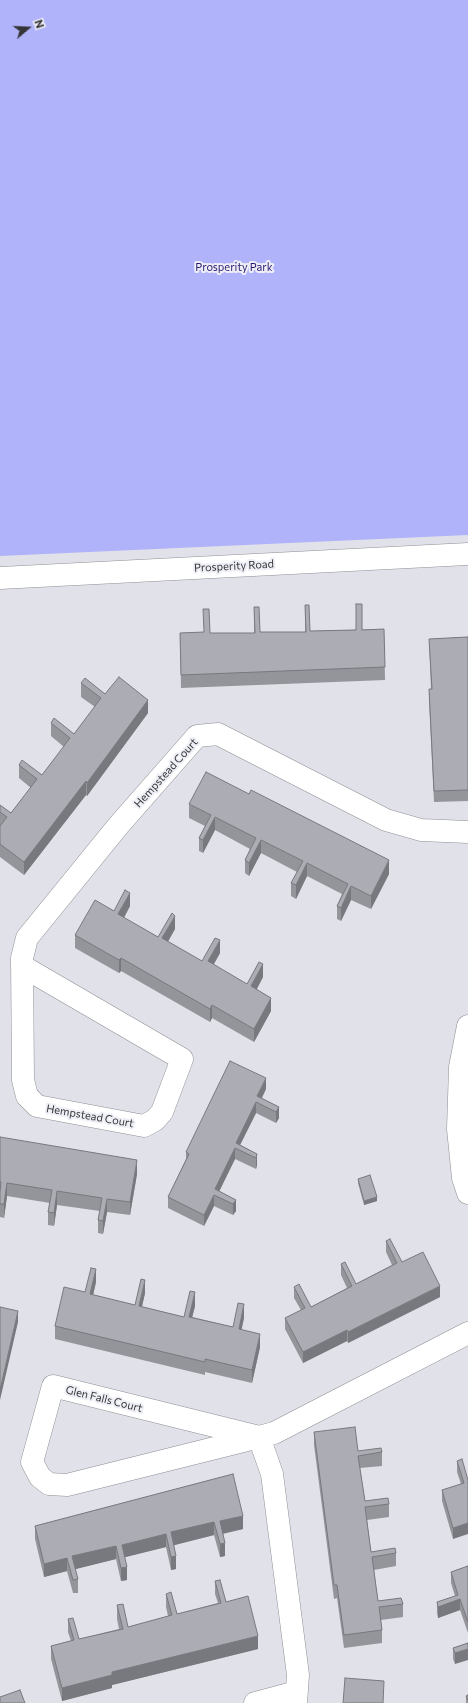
<!DOCTYPE html>
<style>
body{margin:0}
#map{position:relative;width:468px;height:1703px;overflow:hidden;background:#e1e2e9;font-family:Commissioner,sans-serif}
canvas{display:block}
.north{position:absolute;left:8px;top:8px;width:40px;height:40px;-webkit-text-stroke:3px #eeeff6;paint-order:stroke;rotate:71deg;font-size:11px;font-weight:700;line-height:16px;text-align:center;color:#353538}
.north::after{content:'';display:block;margin:auto;width:14px;height:18px;background:#353538;clip-path:polygon(50% 0,100% 100%,50% 72%,0 100%)}
</style>
<div id="map">
<canvas width="468" height="1703"></canvas>
<div class="north">N</div>
</div>
<script>
const g = document.querySelector('canvas').getContext('2d');
g.lineJoin = 'round';
function fillPath(path, color) { g.fillStyle = color; g.fill(path, 'evenodd'); }
const shape = rows => new Path2D(rows.map(r => 'M' + r).join(''));
function trace(path, color, width, dash) { g.strokeStyle = color; g.lineWidth = width; g.lineCap = dash ? 'butt' : 'round'; g.setLineDash(dash || []); g.stroke(path); }
function drawText(font, color, halo, rows, align = 'center') {
  g.font = font + ' Commissioner,sans-serif'; g.lineWidth = 4; g.setLineDash([]); g.textBaseline = 'middle'; g.strokeStyle = halo; g.fillStyle = color; for (const [text, x, y, turn = 0] of rows) {
    g.save(); g.translate(x, y); g.rotate((+turn || 0) * Math.PI / 180); g.textAlign = isNaN(turn) ? turn : align; if (halo) g.strokeText(text, 0, 0); g.fillText(text, 0, 0); g.restore();
  }
}
fillPath(shape([
 [0,0,468,0,468,535,0,556]
]), '#b0b2fa');
const minor = shape([
 [0,578,468,554],
 [22,966,182,1059,162,1112,155,1120,144,1126,37,1106,27,1096,23,1080,22,958,27,938,118,826,197,736,218,734,386,820,421,830,468,832],
 [468,1026,460,1067,458,1129,463,1178,468,1193],
 [259,1437,53,1386,32,1462,40,1477,49,1484,67,1485,259,1437,274,1433,468,1333],
 [259,1437,272,1474,298,1675,296,1703],
 [255,1703,296,1692]
]);
trace(minor, '#8e8f95', 23);
trace(minor, '#fff', 22);
fillPath(shape([
 [305,605,310,631,384,629,385,680,181,688,180,633,204,632,210,633,254,633,254,607,260,632,305,632],
 [468,637,468,801,434,802,429,700,429,689,431,689,429,639],
 [81,683,148,713,87,796,86,795,24,875,0,857,0,805,11,813,31,788,19,778,19,765,42,775,64,747,51,736,51,723,74,734,95,707,81,697],
 [189,804,389,874,371,909,351,900,341,921,337,919,337,906,342,894,307,876,296,899,291,896,291,883,297,872,261,853,249,876,245,873,245,860,250,849,215,830,203,853,199,851,199,838,205,826,189,818],
 [130,906,124,918,158,937,175,929,168,942,202,961,220,953,213,965,247,984,263,977,257,989,271,1011,254,1042,212,1018,210,1022,121,971,119,973,75,948,75,935,114,911],
 [266,1089,262,1098,279,1107,279,1118,276,1123,256,1113,240,1145,257,1154,257,1165,256,1169,235,1159,219,1191,236,1200,236,1211,233,1215,214,1206,204,1226,168,1208,168,1197,186,1159,186,1152],
 [0,1137,137,1174,130,1215,107,1212,103,1234,98,1233,98,1220,100,1211,57,1205,54,1226,48,1225,48,1212,50,1203,7,1196,4,1218,0,1217],
 [358,1179,377,1201,364,1205,358,1183],
 [386,1241,402,1262,440,1297,348,1343,347,1341,303,1363,285,1329,285,1318,301,1310,294,1298,294,1287,311,1307,347,1288,341,1275,341,1264,356,1284,392,1265,386,1252],
 [96,1282,93,1295,135,1305,145,1293,142,1307,184,1317,195,1306,192,1317,233,1327,244,1318,241,1330,260,1347,252,1383,205,1372,205,1375,55,1339,55,1326,85,1292],
 [314,1432,358,1451,382,1452,382,1466,360,1468,365,1501,389,1504,389,1517,367,1520,371,1552,396,1553,396,1566,374,1570,378,1601,403,1604,403,1617,381,1620,382,1630,382,1643,344,1648,337,1598,334,1599,314,1445],
 [457,1461,468,1480,453,1539,442,1501,442,1490,461,1484,457,1472],
 [233,1474,243,1529,223,1534,225,1556,220,1557,214,1535,174,1545,176,1569,171,1570,166,1547,124,1557,127,1580,121,1581,116,1559,75,1569,78,1579,78,1593,73,1593,67,1571,44,1577,35,1539,35,1526],
 [468,1566,468,1633,460,1610,438,1618,437,1613,437,1602,455,1596,451,1583,451,1572],
 [215,1581,226,1602,258,1649,112,1685,112,1688,62,1701,51,1659,51,1646,71,1641,68,1632,68,1619,79,1639,119,1629,117,1619,117,1605,128,1627,168,1616,166,1607,166,1594,177,1614,218,1603,215,1594],
 [468,1643,455,1664,453,1659,453,1648],
 [468,1695,468,1703,466,1703,466,1696]
]), '#94959b');
fillPath(shape([
 [148,700,148,713,87,796,87,783],
 [86,781,86,795,24,875,24,862],
 [215,817,215,830,203,853,203,840],
 [261,840,261,853,249,876,249,863],
 [389,860,389,874,371,909,371,896],
 [307,863,307,876,296,899,296,885],
 [351,886,351,900,341,921,341,908],
 [130,893,130,906,118,928,118,914],
 [175,916,175,929,162,951,162,938],
 [220,940,220,953,208,975,208,961],
 [121,958,121,971,119,973,119,960],
 [263,964,263,977,251,999,251,986],
 [271,998,271,1011,254,1042,254,1029],
 [212,1005,212,1018,210,1022,210,1009],
 [266,1078,266,1089,259,1103,257,1096],
 [256,1102,256,1113,238,1149,236,1143],
 [279,1107,279,1118,276,1123,276,1112],
 [235,1148,235,1159,217,1196,215,1189],
 [257,1154,257,1165,256,1169,256,1158],
 [137,1160,137,1174,130,1215,130,1202],
 [7,1183,7,1196,4,1218,4,1204],
 [57,1191,57,1205,54,1226,54,1213],
 [214,1195,214,1206,204,1226,204,1215],
 [377,1197,377,1201,364,1205,364,1201],
 [107,1199,107,1212,103,1234,103,1221],
 [236,1200,236,1211,233,1215,233,1204],
 [96,1269,96,1282,90,1308,90,1294],
 [145,1280,145,1293,139,1319,139,1306],
 [440,1286,440,1297,348,1343,348,1332],
 [195,1292,195,1306,189,1330,189,1317],
 [244,1304,244,1318,239,1342,239,1329],
 [18,1311,18,1322,0,1400,0,1390],
 [347,1330,347,1341,303,1363,303,1352],
 [260,1334,260,1347,252,1383,252,1370],
 [243,1516,243,1529,220,1534,220,1521],
 [214,1522,214,1535,171,1546,171,1532],
 [468,1523,468,1534,453,1539,453,1528],
 [166,1534,166,1547,122,1558,122,1545],
 [225,1543,225,1556,220,1557,220,1544],
 [116,1546,116,1559,72,1570,72,1556],
 [176,1556,176,1569,171,1570,171,1557],
 [67,1558,67,1571,44,1577,44,1564],
 [127,1567,127,1580,121,1581,121,1568],
 [460,1599,460,1610,438,1618,438,1607],
 [258,1636,258,1649,112,1685,112,1688,62,1701,62,1688,112,1672],
 [468,1649,468,1660,455,1664,455,1653]
]), '#78797e');
const building = shape([
 [356,604,362,604,362,630,384,629,385,667,181,675,180,633,204,632,203,609,209,609,210,633,255,633,254,607,259,607,260,632,306,632,305,605,309,605,310,631,356,630,356,604],
 [468,637,468,790,434,791,429,689,432,689,429,639,468,637],
 [119,677,148,700,87,783,86,781,24,862,0,844,0,826,7,817,0,812,0,805,11,813,37,779,19,765,22,760,42,775,70,738,51,723,54,718,74,734,101,698,81,683,85,678,105,694,119,677],
 [206,772,249,794,251,790,389,860,371,896,351,886,341,908,337,906,348,884,307,863,296,885,291,883,303,861,261,840,249,863,245,860,256,838,215,817,203,840,199,838,211,815,189,804,206,772],
 [125,890,130,893,118,914,158,937,172,913,175,916,162,938,202,961,215,938,220,940,208,961,247,984,259,962,263,964,251,986,271,998,254,1029,212,1005,210,1009,121,958,119,960,75,935,95,900,114,911,125,890],
 [230,1061,266,1078,257,1096,279,1107,276,1112,256,1102,236,1143,257,1154,256,1158,235,1148,215,1189,236,1200,233,1204,214,1195,204,1215,168,1197,189,1154,186,1152,230,1061],
 [0,1137,137,1160,130,1202,107,1199,103,1221,98,1220,102,1198,57,1191,54,1213,48,1212,52,1190,7,1183,4,1204,0,1204,0,1192,1,1182,0,1182,0,1137],
 [370,1175,377,1197,364,1201,358,1179,370,1175],
 [390,1239,402,1262,423,1252,440,1286,348,1332,347,1330,303,1352,285,1318,305,1308,294,1287,299,1284,311,1307,352,1286,341,1264,345,1262,356,1284,397,1263,386,1241,390,1239],
 [91,1268,96,1269,90,1294,135,1305,141,1279,145,1280,139,1306,184,1317,190,1291,195,1292,189,1317,233,1327,238,1303,244,1304,239,1329,260,1334,252,1370,205,1359,205,1362,55,1326,64,1287,85,1292,91,1268],
 [0,1307,18,1311,0,1390,0,1307],
 [355,1427,358,1451,381,1448,382,1452,358,1456,365,1501,388,1498,389,1504,365,1507,371,1552,395,1548,396,1553,372,1557,378,1601,401,1598,403,1604,379,1607,382,1630,344,1635,337,1585,334,1585,314,1432,355,1427],
 [462,1459,468,1480,468,1523,453,1528,442,1490,464,1483,457,1461,462,1459],
 [233,1474,243,1516,220,1521,225,1543,220,1544,214,1522,171,1532,176,1556,171,1557,166,1534,122,1545,127,1567,121,1568,116,1546,72,1556,78,1579,73,1580,67,1558,44,1564,35,1526,233,1474],
 [468,1566,468,1622,460,1599,438,1607,437,1602,458,1595,451,1572,468,1566],
 [220,1580,226,1602,248,1596,258,1636,112,1672,112,1675,62,1688,51,1646,74,1640,68,1619,73,1618,79,1639,123,1629,117,1605,123,1604,128,1627,172,1615,166,1594,171,1592,177,1614,221,1603,215,1581,220,1580],
 [468,1643,468,1649,455,1653,453,1648,468,1643],
 [345,1678,384,1681,383,1703,343,1703,345,1678],
 [20,1690,25,1703,0,1703,0,1697,20,1690],
 [468,1695,468,1700,466,1696,468,1695]
]);
fillPath(building, '#acadb4');
trace(building, '#78797e', 1);
drawText('11px', '#28176f', '#eeeff6', [
 ["Prosperity Park",234,267]
]);
drawText('11px', '#353538', '#eeeff6', [
 ["Prosperity Road",234,566,-3],
 ["Hempstead Court",166,773,-48],
 ["Hempstead Court",90,1116,10],
 ["Glen Falls Court",104,1399,14]
]);
</script>
